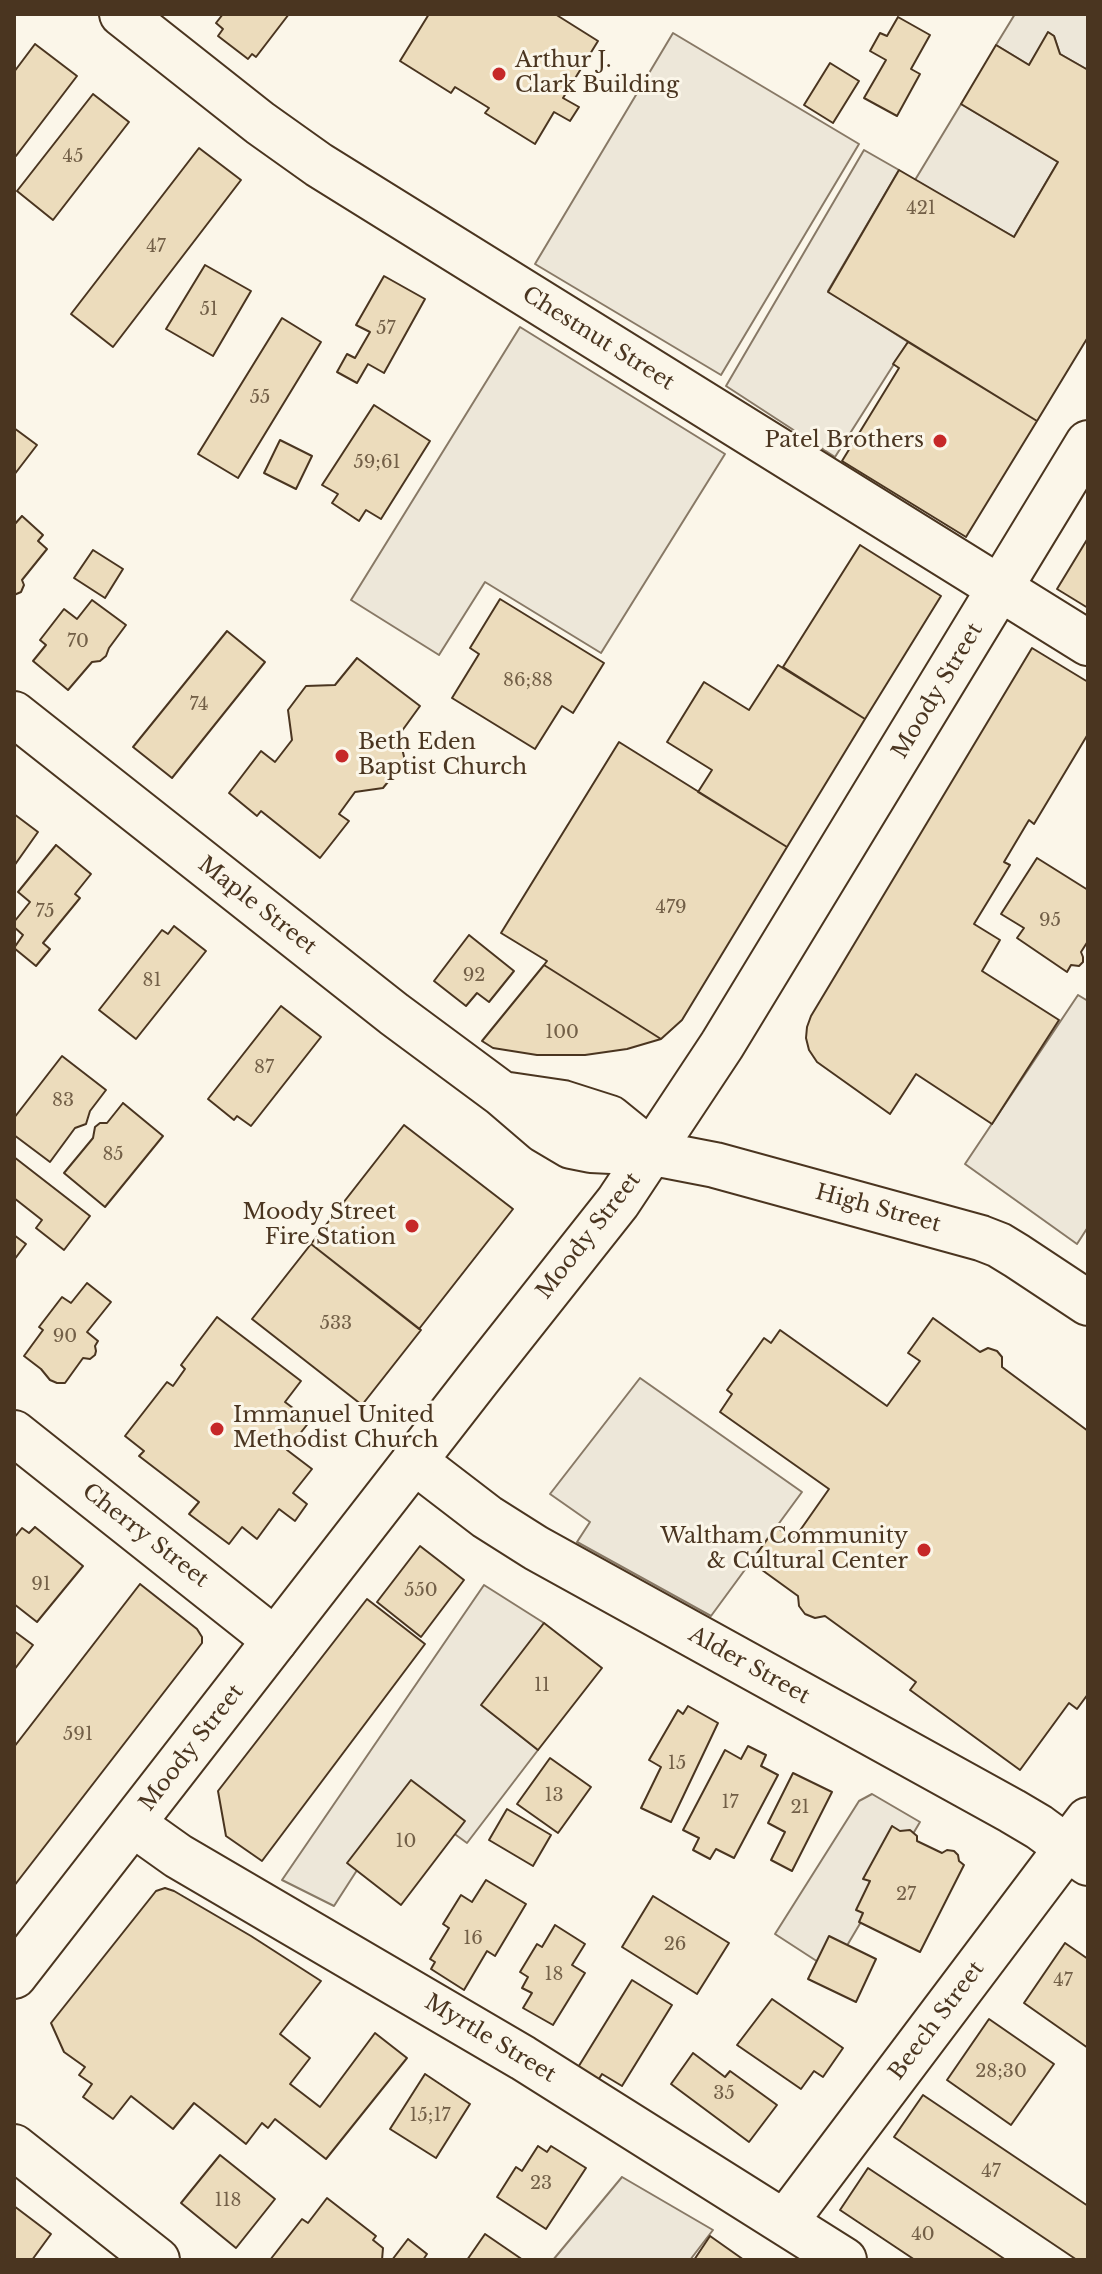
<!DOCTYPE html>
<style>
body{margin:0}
#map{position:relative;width:1102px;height:2274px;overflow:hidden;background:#fbf6e9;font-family:"Libre Baskerville",serif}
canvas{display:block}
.frame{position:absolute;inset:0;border:16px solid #4a3520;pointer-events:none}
</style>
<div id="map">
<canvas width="1102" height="2274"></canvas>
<div class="frame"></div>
</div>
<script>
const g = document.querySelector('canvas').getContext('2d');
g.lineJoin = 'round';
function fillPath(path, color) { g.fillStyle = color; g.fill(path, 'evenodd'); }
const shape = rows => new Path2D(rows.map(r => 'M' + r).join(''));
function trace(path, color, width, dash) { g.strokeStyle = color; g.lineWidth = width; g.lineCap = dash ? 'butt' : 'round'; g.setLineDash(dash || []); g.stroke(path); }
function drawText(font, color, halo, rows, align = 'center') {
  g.font = font + ' "Libre Baskerville",serif'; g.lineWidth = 6; g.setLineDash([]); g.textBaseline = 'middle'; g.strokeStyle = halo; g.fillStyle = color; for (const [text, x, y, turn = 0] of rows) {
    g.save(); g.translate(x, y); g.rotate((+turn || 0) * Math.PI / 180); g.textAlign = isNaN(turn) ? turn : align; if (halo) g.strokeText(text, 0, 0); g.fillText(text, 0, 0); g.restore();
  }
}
const parking = shape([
 [1015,14,1088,14,1088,70,1060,54,1054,36,1049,33,1029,65,996,45,1015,14],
 [673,33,859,144,721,375,535,264,673,33],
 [961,104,1058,162,1014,237,915,180,961,104],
 [864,150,899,170,828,291,908,342,835,457,726,386,864,150],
 [520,327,725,454,601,653,485,582,439,655,351,600,520,327],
 [1078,995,1088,1001,1088,1227,1077,1244,965,1164,1078,995],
 [640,1378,802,1492,711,1616,577,1542,590,1522,550,1494,640,1378],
 [484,1585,544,1623,488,1710,538,1750,467,1843,404,1797,334,1906,282,1880,484,1585],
 [872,1794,920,1822,832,1971,775,1934,859,1801,872,1794],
 [622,2177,713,2230,690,2260,553,2260,622,2177]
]);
fillPath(parking, '#ede7d9');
trace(parking, '#887966', 2);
const building = shape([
 [223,14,289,14,256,57,252,54,248,59,218,36,223,29,216,23,223,14],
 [429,14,555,14,598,41,563,98,579,107,570,121,554,112,535,144,485,113,489,108,455,87,451,93,400,61,429,14],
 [898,17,930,35,911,69,920,74,897,116,864,98,886,60,870,51,880,33,887,36,898,17],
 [1048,32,1054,36,1060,54,1088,70,1088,337,1037,421,828,292,899,170,1014,237,1058,162,961,104,996,45,1029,65,1048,32],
 [35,44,77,76,16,156,14,154,14,72,35,44],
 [830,63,859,81,833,123,804,105,830,63],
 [93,94,129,122,53,220,17,191,93,94],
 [199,148,241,180,113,347,71,314,199,148],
 [205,265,251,291,213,356,166,329,205,265],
 [384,276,425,299,384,373,368,364,357,383,337,372,347,354,355,358,370,332,356,325,384,276],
 [282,318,321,342,238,478,198,454,282,318],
 [908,342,1037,421,966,537,842,461,899,368,893,364,908,342],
 [374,405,430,441,381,519,366,510,359,521,332,503,338,494,322,485,374,405],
 [14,428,37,445,14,475,14,428],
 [280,440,312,456,296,489,264,473,280,440],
 [22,516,43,535,38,541,47,549,22,580,24,585,21,592,14,595,14,525,22,516],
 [1088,538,1088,608,1057,589,1088,538],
 [860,545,941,596,865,719,783,667,860,545],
 [93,550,123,569,105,598,74,578,93,550],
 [500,599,604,663,573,713,562,706,535,749,452,698,479,654,470,648,500,599],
 [92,600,126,625,109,648,106,656,100,661,92,662,68,690,33,661,46,645,40,640,64,609,77,619,92,600],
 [227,631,265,662,172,778,133,747,227,631],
 [1032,648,1088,682,1088,734,1034,824,1029,820,1004,862,1010,865,974,924,1000,940,982,971,1059,1020,992,1124,916,1074,890,1114,817,1062,809,1050,806,1038,807,1027,811,1016,1032,648],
 [357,658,420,706,399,735,405,761,383,788,355,792,339,814,349,821,320,858,261,811,257,816,229,793,261,751,275,762,292,740,288,710,306,686,335,685,357,658],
 [778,665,865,719,787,847,698,792,712,770,667,742,704,682,749,710,778,665],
 [619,742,787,847,682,1020,661,1039,544,965,547,961,501,933,619,742],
 [14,814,38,832,14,866,14,814],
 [56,845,91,874,75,894,80,898,43,943,50,949,36,966,14,948,23,935,14,927,14,922,30,902,18,892,56,845],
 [1037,858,1088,890,1088,941,1081,952,1083,957,1083,962,1079,966,1071,965,1067,972,1017,938,1024,928,1001,914,1037,858],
 [174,926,206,951,136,1039,99,1010,162,930,168,934,174,926],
 [469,935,514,971,489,1002,477,993,466,1006,434,981,469,935],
 [544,965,661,1039,627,1049,585,1055,537,1055,493,1048,482,1041,544,965],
 [281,1006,321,1037,251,1126,237,1116,234,1120,208,1099,281,1006],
 [62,1056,106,1090,90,1111,86,1124,75,1128,50,1162,14,1135,14,1118,62,1056],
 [123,1103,163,1136,105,1207,64,1173,93,1138,95,1127,100,1123,107,1123,123,1103],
 [404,1125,513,1209,419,1329,311,1244,404,1125],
 [14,1157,90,1216,64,1250,36,1228,42,1220,14,1198,14,1157],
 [14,1235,26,1244,14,1260,14,1235],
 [311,1244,421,1330,362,1405,252,1319,311,1244],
 [87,1283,111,1302,87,1332,98,1341,95,1346,96,1351,95,1355,90,1359,83,1358,65,1383,57,1383,50,1380,41,1369,24,1356,43,1330,39,1327,62,1297,71,1303,87,1283],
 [217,1317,301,1381,285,1402,310,1421,287,1450,312,1469,293,1493,307,1504,295,1521,279,1509,257,1539,242,1527,229,1544,189,1514,199,1502,139,1456,144,1451,125,1436,167,1382,173,1386,185,1369,181,1365,217,1317],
 [933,1318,980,1352,988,1348,997,1351,1002,1357,1002,1367,1088,1431,1088,1694,1077,1709,1069,1703,1020,1770,910,1690,916,1682,825,1616,815,1618,805,1614,799,1606,798,1596,751,1562,776,1527,794,1539,829,1489,720,1412,732,1394,727,1390,764,1338,771,1343,780,1330,887,1406,920,1361,908,1353,933,1318],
 [35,1527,83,1566,37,1622,14,1604,14,1538,22,1528,29,1533,35,1527],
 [420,1546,464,1580,421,1637,377,1602,420,1546],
 [140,1584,197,1629,202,1637,202,1643,14,1886,14,1747,140,1584],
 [367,1599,425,1644,262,1861,226,1836,218,1791,367,1599],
 [544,1623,602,1668,538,1750,481,1705,544,1623],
 [14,1631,33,1645,14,1670,14,1631],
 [688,1706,718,1723,671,1822,641,1808,661,1767,649,1760,678,1710,683,1714,688,1706],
 [748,1746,766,1755,761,1766,778,1775,734,1858,716,1849,710,1859,693,1850,699,1838,683,1830,725,1750,741,1759,748,1746],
 [550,1758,591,1787,558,1833,517,1804,550,1758],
 [793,1773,832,1792,792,1871,771,1860,785,1832,768,1823,793,1773],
 [411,1780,465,1821,401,1905,347,1863,411,1780],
 [507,1809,551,1835,533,1866,489,1840,507,1809],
 [892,1826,900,1831,910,1830,917,1836,917,1841,942,1853,947,1850,954,1851,958,1855,959,1861,964,1865,920,1952,859,1922,863,1913,856,1910,870,1881,863,1879,892,1826],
 [486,1880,526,1904,495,1956,487,1951,464,1990,431,1969,435,1962,430,1959,449,1928,443,1924,461,1895,472,1902,486,1880],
 [165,1888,174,1891,251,1936,321,1981,280,2034,310,2058,290,2084,320,2107,375,2033,407,2058,326,2159,275,2119,268,2128,262,2123,246,2144,194,2103,173,2129,131,2096,113,2119,83,2097,92,2084,79,2075,85,2067,64,2052,51,2023,156,1891,165,1888],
 [653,1896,729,1943,697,1994,622,1947,653,1896],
 [555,1925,585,1944,572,1965,585,1973,553,2025,523,2008,532,1993,522,1988,528,1977,520,1972,537,1944,542,1947,555,1925],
 [829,1936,876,1959,856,2002,808,1979,829,1936],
 [1065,1943,1088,1959,1088,2048,1024,2003,1065,1943],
 [632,1980,672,2005,622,2086,602,2074,597,2082,577,2069,632,1980],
 [772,1999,843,2048,823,2077,814,2071,801,2089,737,2045,772,1999],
 [989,2019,1054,2064,1011,2125,947,2080,989,2019],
 [693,2053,725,2077,730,2071,777,2105,749,2142,671,2084,693,2053],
 [425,2074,470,2104,436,2158,390,2129,425,2074],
 [923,2095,1088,2206,1088,2260,1077,2260,894,2137,923,2095],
 [538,2146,547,2152,551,2146,586,2168,546,2229,497,2197,516,2167,522,2171,538,2146],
 [220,2155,275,2199,236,2248,181,2203,220,2155],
 [868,2168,1006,2260,915,2260,840,2210,868,2168],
 [327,2198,376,2236,373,2240,383,2248,382,2260,270,2260,302,2219,308,2223,327,2198],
 [14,2206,51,2234,32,2260,14,2260,14,2206],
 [485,2234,523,2260,467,2260,485,2234],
 [710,2236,744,2260,694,2260,710,2236],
 [408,2239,427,2254,423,2260,392,2260,408,2239]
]);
fillPath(building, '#ecdcbc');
trace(building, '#4a3520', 2);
const minor = shape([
 [122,14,260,123,319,165,1088,643],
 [14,714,394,1014,502,1094,544,1130,571,1146,591,1150,653,1153],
 [502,1094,563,1103,610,1118,653,1153],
 [14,1433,275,1640],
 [414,1461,487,1517,536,1548,1012,1811,1039,1827,1088,1863],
 [133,1824,178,1856,523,2058,844,2260],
 [14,2147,157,2260],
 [785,2222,1088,1820]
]);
const major = shape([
 [653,1153,715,1165,981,1238,999,1245,1017,1256,1088,1303],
 [14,1976,478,1379,618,1202,722,1045,1088,443]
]);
trace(minor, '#4a3520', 48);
trace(major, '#4a3520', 48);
trace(minor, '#fbf6e9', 44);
trace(major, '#fbf6e9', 44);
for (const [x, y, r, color] of [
 [499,74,8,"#c62828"],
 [940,441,8,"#c62828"],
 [342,756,8,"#c62828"],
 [412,1226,8,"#c62828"],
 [217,1429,8,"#c62828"],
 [924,1550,8,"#c62828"]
]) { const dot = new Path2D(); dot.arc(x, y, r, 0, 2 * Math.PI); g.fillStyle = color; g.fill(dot); trace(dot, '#fbf6e9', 3); }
drawText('18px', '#725f47', null, [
 ["45",73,157],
 ["421",921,209],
 ["47",156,247],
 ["51",209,310],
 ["57",386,329],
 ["55",260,398],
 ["59;61",377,463],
 ["70",78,642],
 ["86;88",528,681],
 ["74",199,705],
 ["479",671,908],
 ["75",45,912],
 ["95",1050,921],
 ["92",474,976],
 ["81",152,981],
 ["100",562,1033],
 ["87",264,1068],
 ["83",63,1101],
 ["85",113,1155],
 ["533",336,1324],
 ["90",65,1337],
 ["91",41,1585],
 ["550",421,1591],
 ["11",542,1686],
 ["591",78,1735],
 ["15",677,1764],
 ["13",554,1796],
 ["17",730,1803],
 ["21",800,1808],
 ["10",406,1842],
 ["27",906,1895],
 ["16",473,1939],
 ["26",675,1945],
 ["18",554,1975],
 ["47",1063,1981],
 ["28;30",1001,2072],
 ["35",724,2094],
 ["15;17",430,2116],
 ["47",991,2172],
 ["23",541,2184],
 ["118",228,2201],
 ["40",923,2235]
]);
drawText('22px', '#4a3520', '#fbf6e9', [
 ["Arthur J.",515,61],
 ["Clark Building",515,86],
 ["Patel Brothers",924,441,"right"],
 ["Beth Eden",358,743],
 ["Baptist Church",358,768],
 ["Moody Street",396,1213,"right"],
 ["Fire Station",396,1238,"right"],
 ["Immanuel United",233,1416],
 ["Methodist Church",233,1441],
 ["Waltham Community",908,1537,"right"],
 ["& Cultural Center",908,1562,"right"]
], 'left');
drawText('22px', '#4a3520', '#fbf6e9', [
 ["Chestnut Street",598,339,32],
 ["Moody Street",938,691,-59],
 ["Maple Street",257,906,38],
 ["High Street",878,1209,15],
 ["Moody Street",589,1236,-52],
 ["Cherry Street",145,1536,38],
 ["Alder Street",749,1666,29],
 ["Moody Street",192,1748,-52],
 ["Beech Street",937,2021,-53],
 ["Myrtle Street",490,2039,31]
]);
</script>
